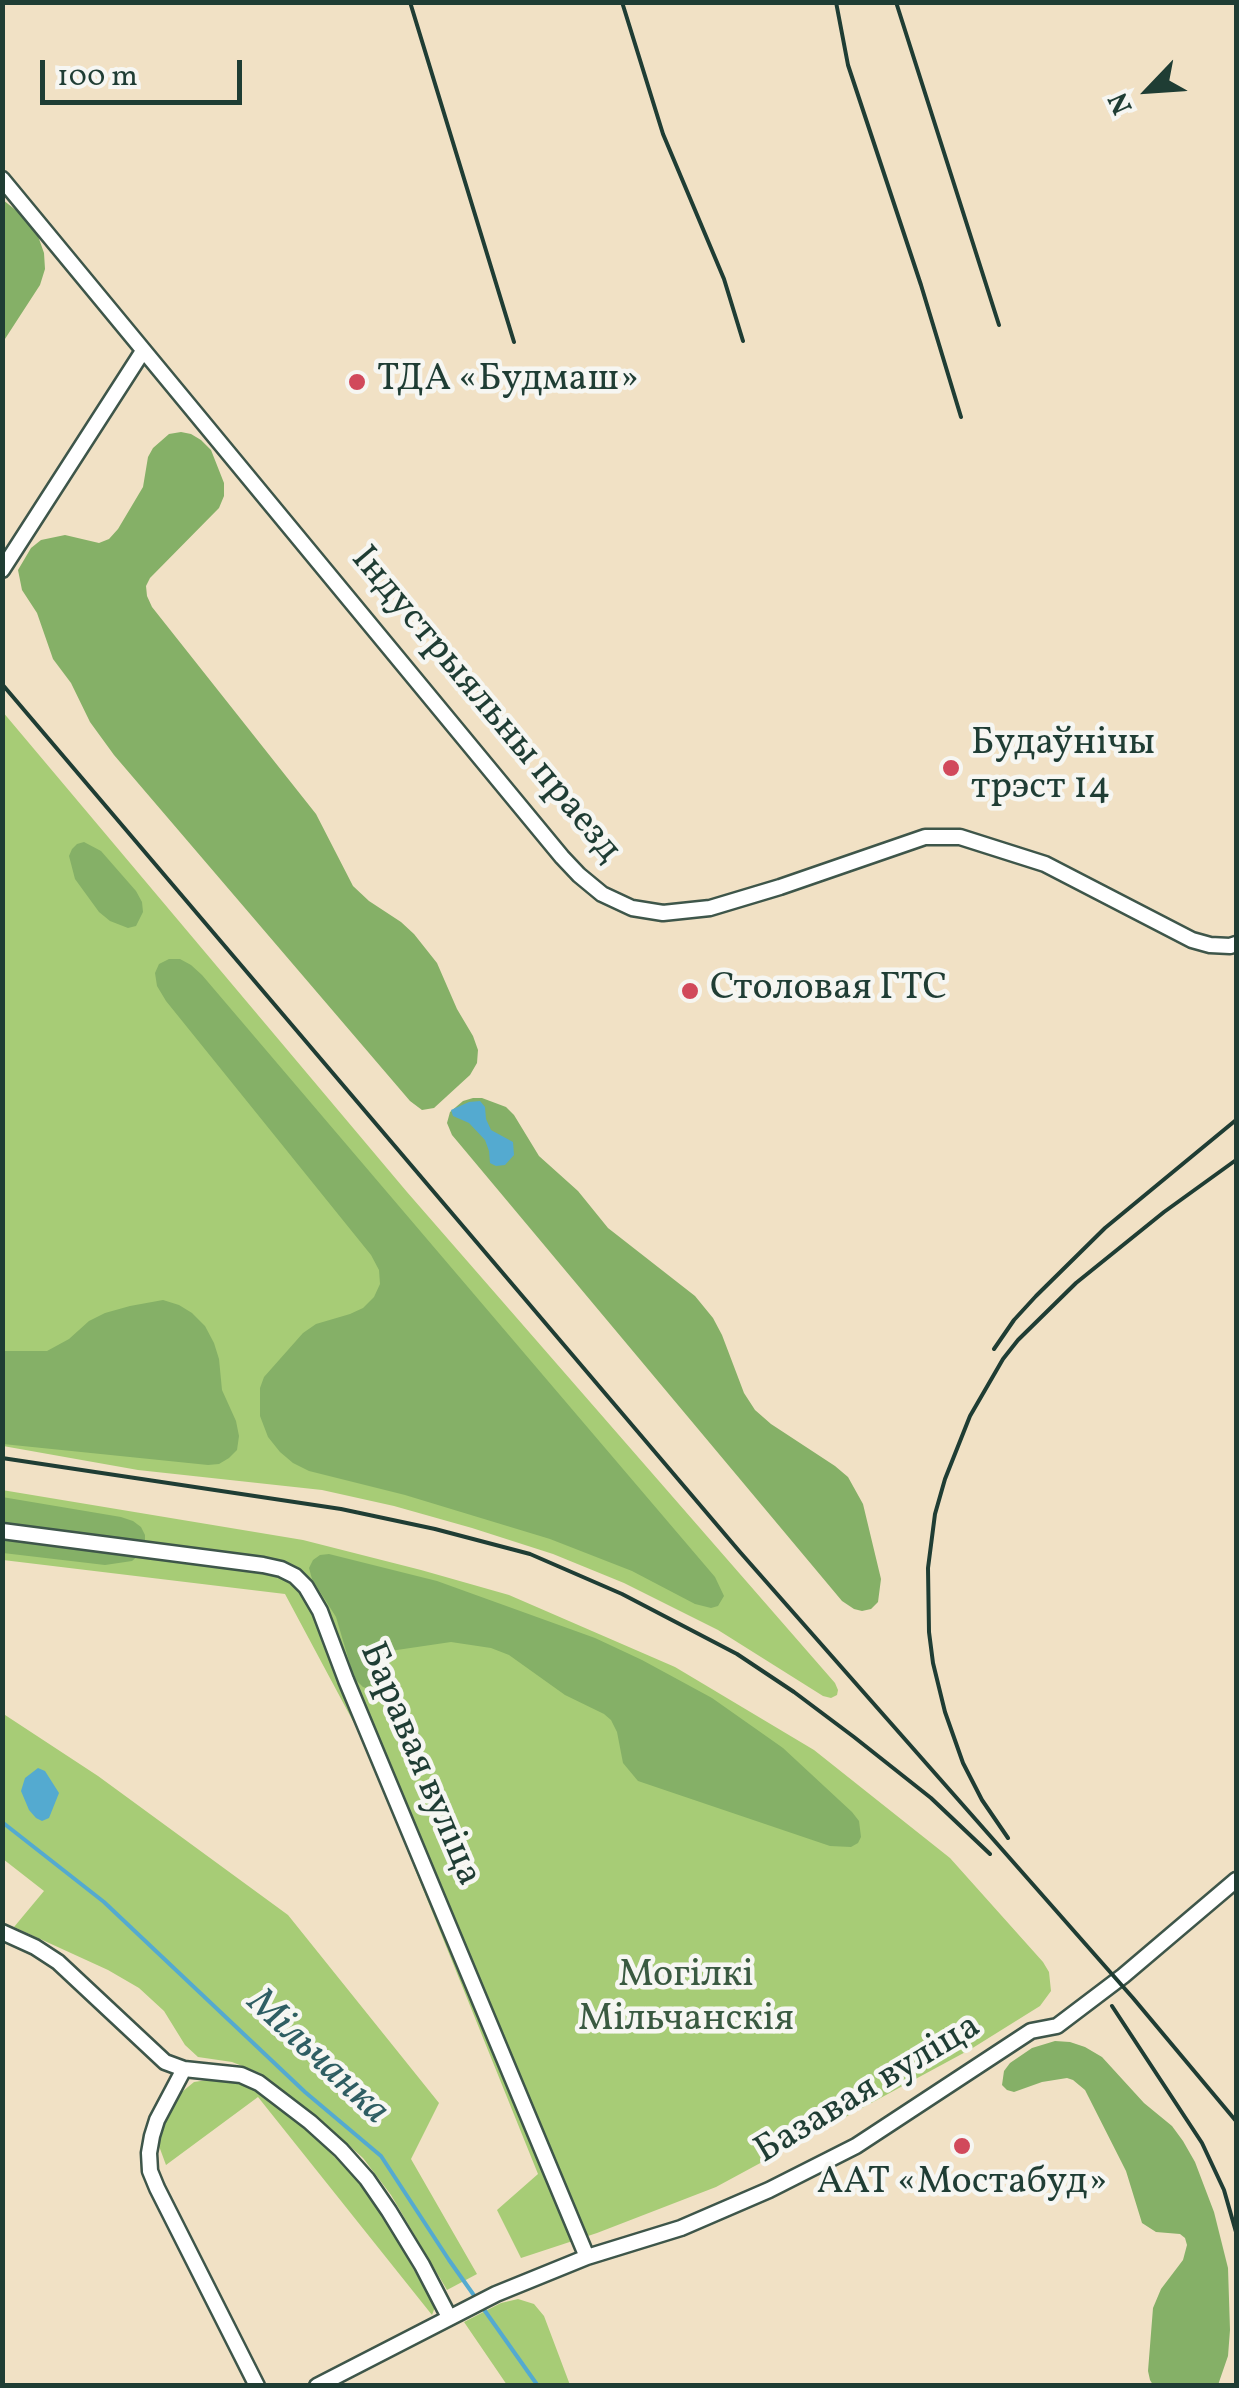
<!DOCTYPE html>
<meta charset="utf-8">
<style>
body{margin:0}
#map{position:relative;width:1239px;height:2388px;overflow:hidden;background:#f1e1c5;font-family:Vollkorn,serif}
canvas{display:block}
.frame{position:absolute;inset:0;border:5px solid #1f3d34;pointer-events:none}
.north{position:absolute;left:1099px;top:40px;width:100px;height:100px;-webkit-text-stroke:8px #f6f6f2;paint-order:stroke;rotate:245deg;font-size:28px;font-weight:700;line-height:40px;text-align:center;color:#1f3d34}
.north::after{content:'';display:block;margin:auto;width:35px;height:45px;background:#1f3d34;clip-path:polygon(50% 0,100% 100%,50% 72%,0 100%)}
.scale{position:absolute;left:40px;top:60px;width:202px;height:45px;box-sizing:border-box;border:5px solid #1f3d34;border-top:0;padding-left:12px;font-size:30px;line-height:35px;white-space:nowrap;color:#1f3d34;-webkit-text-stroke:8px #f6f6f2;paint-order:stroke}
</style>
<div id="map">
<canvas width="1239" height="2388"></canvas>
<div class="frame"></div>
<div class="north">N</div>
<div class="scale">100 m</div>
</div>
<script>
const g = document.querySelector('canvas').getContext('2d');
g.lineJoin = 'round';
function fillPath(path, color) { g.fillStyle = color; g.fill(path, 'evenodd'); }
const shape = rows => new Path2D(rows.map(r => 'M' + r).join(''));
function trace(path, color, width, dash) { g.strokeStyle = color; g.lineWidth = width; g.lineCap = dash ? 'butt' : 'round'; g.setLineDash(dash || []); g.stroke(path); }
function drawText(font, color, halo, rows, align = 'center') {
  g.font = font + ' Vollkorn,serif'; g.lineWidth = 9; g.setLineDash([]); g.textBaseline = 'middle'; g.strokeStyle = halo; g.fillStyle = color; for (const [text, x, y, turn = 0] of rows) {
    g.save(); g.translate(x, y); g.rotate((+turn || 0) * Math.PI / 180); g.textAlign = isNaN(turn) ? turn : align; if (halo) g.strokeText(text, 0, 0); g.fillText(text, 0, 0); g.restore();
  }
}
fillPath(shape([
 [2,711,407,1192,835,1683,838,1690,837,1695,831,1698,823,1696,718,1630,624,1583,553,1554,472,1528,394,1506,322,1490,138,1470,3,1446],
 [2,1490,303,1540,421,1570,509,1595,675,1667,814,1750,950,1858,1043,1962,1049,1972,1051,1991,1040,2006,971,2049,716,2187,597,2233,521,2258,497,2210,538,2174,362,1738,285,1594,3,1560],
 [2,1713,98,1776,288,1915,439,2103,411,2159,477,2274,447,2290,391,2195,363,2158,326,2125,260,2073,232,2062,198,2057,185,2045,164,2011,139,1988,108,1970,14,1927,44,1891,3,1859],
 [220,2078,250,2086,264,2095,314,2136,357,2180,389,2226,435,2307,432,2315,258,2097,166,2165,159,2146,160,2137,166,2115,177,2096,194,2082],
 [518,2299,534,2304,544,2316,570,2385,507,2385,464,2322,501,2303]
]), '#a7cc76');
fillPath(shape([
 [3,200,26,218,38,236,44,253,45,269,40,285,3,342],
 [181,432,191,434,201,440,211,450,224,483,224,496,219,508,150,578,146,586,147,596,152,607,316,814,353,886,369,901,401,922,414,934,437,963,457,1009,473,1036,478,1050,477,1063,470,1075,434,1108,422,1110,410,1101,114,755,90,722,71,683,53,659,37,613,22,590,18,570,31,548,41,540,65,535,99,543,109,539,118,529,143,487,148,457,153,448,169,434],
 [84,842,101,851,136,891,142,902,143,912,136,926,128,928,110,921,99,912,75,879,69,856,72,849,77,844],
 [169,959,180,959,191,965,202,975,715,1577,724,1596,718,1606,711,1608,695,1604,632,1571,550,1539,405,1495,309,1471,293,1463,280,1452,268,1437,260,1416,260,1388,264,1377,303,1333,316,1324,350,1314,363,1308,374,1297,380,1284,379,1270,371,1255,166,1001,157,986,155,973,159,964],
 [473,1098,482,1098,506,1107,514,1115,539,1156,578,1191,608,1228,695,1296,713,1318,722,1335,744,1393,755,1410,771,1424,835,1466,848,1477,863,1504,881,1579,878,1602,871,1609,862,1611,854,1609,842,1601,452,1135,447,1123,450,1112,463,1101],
 [163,1300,179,1305,192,1313,205,1326,214,1343,219,1359,222,1390,236,1421,239,1436,237,1450,229,1458,219,1464,208,1465,3,1444,3,1351,47,1351,69,1339,89,1321,105,1313,130,1306],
 [2,1497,121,1517,133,1521,141,1527,145,1535,145,1545,140,1554,132,1561,105,1565,3,1553],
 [329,1554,437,1581,595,1638,642,1660,712,1698,783,1748,852,1812,859,1821,861,1837,858,1843,851,1847,830,1846,638,1781,623,1763,617,1732,611,1720,604,1714,565,1695,509,1655,491,1648,451,1642,390,1651,381,1664,379,1682,369,1689,363,1687,356,1680,352,1671,336,1617,312,1579,309,1568,313,1560,320,1555],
 [1055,2041,1070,2042,1085,2047,1102,2057,1144,2103,1172,2126,1183,2141,1195,2162,1214,2212,1228,2268,1230,2330,1228,2356,1218,2385,1153,2385,1150,2380,1148,2371,1153,2308,1161,2289,1183,2260,1187,2245,1185,2238,1180,2234,1156,2232,1142,2223,1126,2171,1085,2090,1073,2080,1067,2078,1042,2082,1014,2092,1007,2090,1002,2085,1004,2071,1010,2063,1032,2048]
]), '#85b067');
fillPath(shape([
 [480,1101,485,1107,486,1119,491,1130,513,1142,514,1155,505,1165,496,1166,490,1163,489,1151,485,1140,469,1123,453,1116,451,1110,469,1102],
 [38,1768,45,1771,59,1793,49,1818,42,1821,36,1818,29,1810,21,1791,25,1778]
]), '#54aad0');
trace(shape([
 [2,1822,104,1902,305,2092,381,2156,449,2260,538,2386]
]), '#54aad0', 4);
const minor = shape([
 [2,179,562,857,579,875,602,894,632,908,663,913,710,908,780,887,925,837,960,837,1045,864,1192,940,1210,945,1230,946,1236,944],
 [2,570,143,351],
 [2,1531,263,1565,281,1569,295,1576,306,1587,320,1611,346,1680,587,2257],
 [2,1932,35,1947,58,1962,165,2062,184,2069,241,2075,259,2083,310,2122,341,2150,367,2179,389,2211,422,2265,449,2317],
 [184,2069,157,2120,152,2136,149,2153,150,2171,157,2188,257,2386],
 [317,2386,496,2294,587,2257,681,2228,769,2190,856,2146,1031,2031,1057,2026,1123,1976,1236,1880]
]);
trace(minor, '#3e564a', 19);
trace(minor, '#fff', 14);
trace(shape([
 [410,2,514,342],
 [622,2,663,134,724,279,743,341],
 [836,2,848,65,921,285,961,417],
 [896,2,999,325],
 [2,684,740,1552,1133,1998,1236,2121],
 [994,1349,1014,1320,1036,1296,1105,1228,1236,1120],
 [2,1458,341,1509,435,1529,530,1554,622,1594,737,1654,794,1692,854,1737,931,1798,990,1854],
 [1008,1838,982,1800,963,1763,945,1712,933,1663,929,1632,928,1568,935,1514,945,1479,970,1416,1003,1359,1018,1340,1076,1283,1164,1212,1236,1160],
 [1112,2006,1202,2143,1224,2190,1236,2232]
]), '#1f3d34', 4);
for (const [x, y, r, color] of [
 [357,382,10,"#d1495b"],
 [951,768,10,"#d1495b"],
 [690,991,10,"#d1495b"],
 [962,2146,10,"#d1495b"]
]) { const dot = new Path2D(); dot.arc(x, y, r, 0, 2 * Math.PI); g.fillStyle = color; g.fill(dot); trace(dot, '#f6f6f2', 4); }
drawText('38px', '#1f3d34', '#f6f6f2', [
 ["ТДА «Будмаш»",377,382],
 ["Будаўнічы",971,746],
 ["трэст 14",971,790],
 ["Столовая ГТС",710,991],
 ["ААТ «Мостабуд»",962,2185,"center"]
], 'left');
drawText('38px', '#1f3d34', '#f6f6f2', [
 ["Індустрыяльны праезд",484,706,50],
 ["Баравая вуліца",418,1765,67],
 ["Базавая вуліца",869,2091,-31]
]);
drawText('38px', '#3a5a41', '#f6f6f2', [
 ["Могілкі",686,1978],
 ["Мільчанскія",686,2022]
]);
drawText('italic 40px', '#2f5e63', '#f6f6f2', [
 ["Мільчанка",316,2059,43]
]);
</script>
